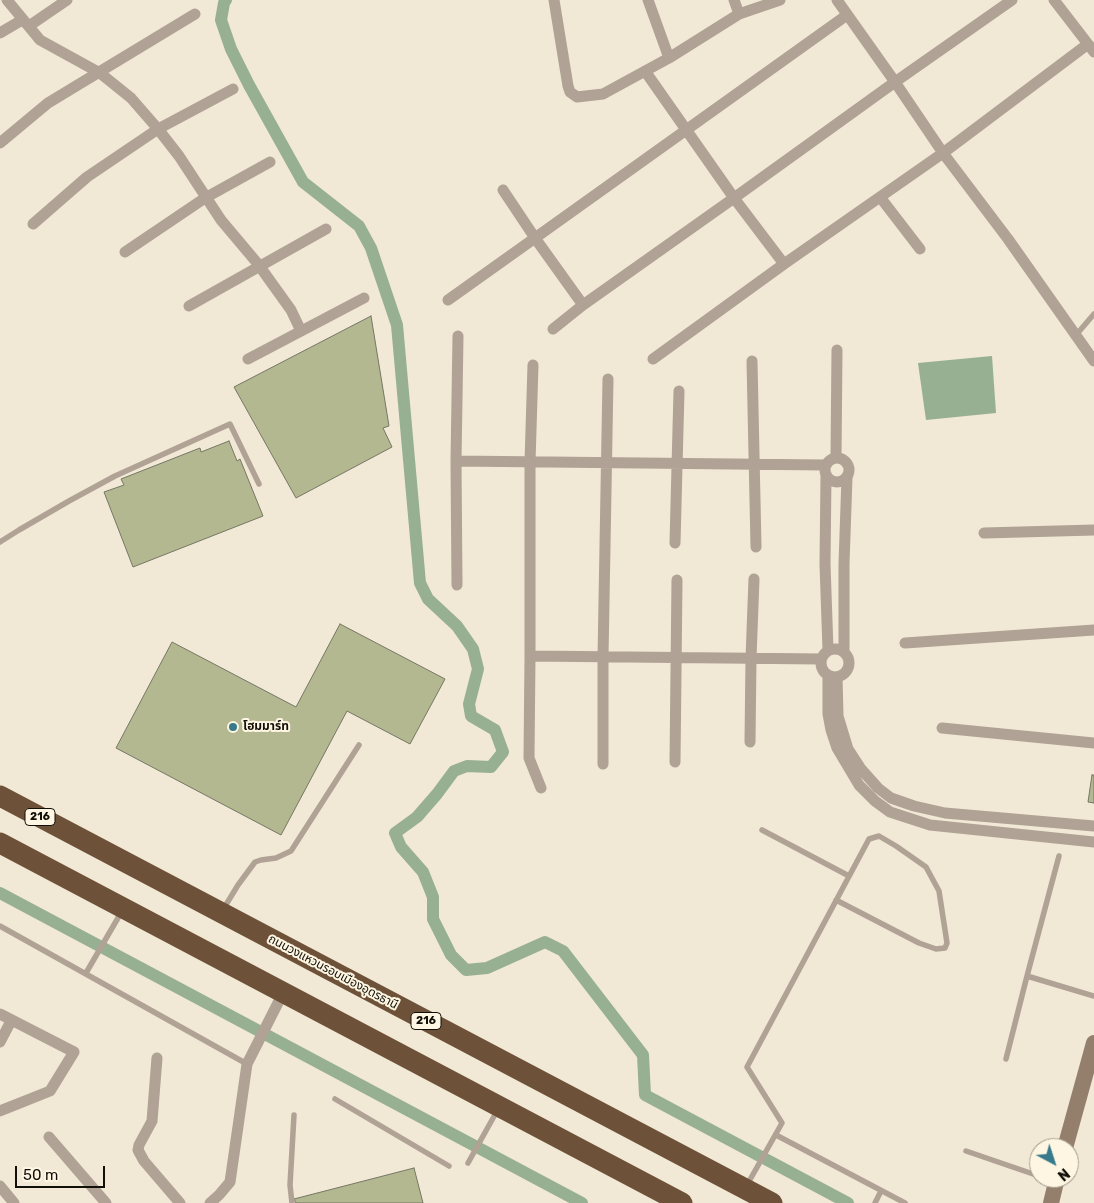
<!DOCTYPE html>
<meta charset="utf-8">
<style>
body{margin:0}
#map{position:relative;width:1094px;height:1203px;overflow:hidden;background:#f1e8d5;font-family:Rubik,sans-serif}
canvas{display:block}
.north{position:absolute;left:1029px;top:1138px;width:50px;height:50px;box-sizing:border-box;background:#fef6e2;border:1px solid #9f9a8b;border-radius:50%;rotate:140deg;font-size:14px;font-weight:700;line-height:20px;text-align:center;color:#110f08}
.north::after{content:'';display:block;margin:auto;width:18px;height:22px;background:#387a8b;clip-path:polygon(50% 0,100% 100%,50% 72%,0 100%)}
.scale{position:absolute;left:15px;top:1166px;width:90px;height:22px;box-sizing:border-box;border:2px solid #110f08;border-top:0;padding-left:6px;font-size:15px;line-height:18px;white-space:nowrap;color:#110f08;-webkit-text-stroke:4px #fef6e2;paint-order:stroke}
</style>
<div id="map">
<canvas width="1094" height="1203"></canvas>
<div class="north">N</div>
<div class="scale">50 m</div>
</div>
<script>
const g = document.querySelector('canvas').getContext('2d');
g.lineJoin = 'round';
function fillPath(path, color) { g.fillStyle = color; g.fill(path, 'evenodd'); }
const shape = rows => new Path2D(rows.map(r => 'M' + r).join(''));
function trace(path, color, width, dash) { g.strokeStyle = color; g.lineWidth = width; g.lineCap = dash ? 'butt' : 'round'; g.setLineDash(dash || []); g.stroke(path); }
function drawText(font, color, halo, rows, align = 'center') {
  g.font = font + ' Rubik,"Noto Sans Thai",sans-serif'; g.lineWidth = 4; g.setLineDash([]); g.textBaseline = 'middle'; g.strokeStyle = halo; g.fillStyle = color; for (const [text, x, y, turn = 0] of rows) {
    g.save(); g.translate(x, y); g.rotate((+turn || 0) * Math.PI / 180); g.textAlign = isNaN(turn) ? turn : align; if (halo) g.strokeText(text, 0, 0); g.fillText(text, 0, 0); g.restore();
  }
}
fillPath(shape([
 [992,356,996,413,926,420,918,363]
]), '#97b091');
trace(shape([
 [226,0,224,3,221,20,231,49,249,85,303,182,359,226,371,248,397,325,420,583,428,599,457,626,473,649,478,669,469,704,471,716,495,730,503,752,491,767,467,766,454,771,437,794,417,817,395,833,401,847,423,872,433,897,433,919,451,955,466,970,487,968,545,942,563,951,643,1055,645,1095,848,1203],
 [0,893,582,1203]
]), '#97b091', 12);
const building = shape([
 [371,316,389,426,383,428,392,447,296,498,234,387,371,316],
 [229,441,237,461,240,459,263,516,133,567,104,492,124,485,121,479,200,448,201,452,229,441],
 [340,624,445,679,410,744,347,711,281,835,116,748,172,642,296,707,340,624],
 [1092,775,1094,775,1094,803,1088,802,1092,775],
 [414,1168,423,1203,296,1203,294,1199,414,1168]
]);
fillPath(building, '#b3b891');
trace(building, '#747764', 1);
trace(shape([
 [1076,335,1094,314],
 [0,542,19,530,69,501,115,476,230,424,259,484],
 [762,830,849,876],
 [1059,856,1027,976,1094,996],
 [224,908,238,885,255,862,261,860,276,858,291,851,359,745],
 [0,926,247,1064],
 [86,973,122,911],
 [1006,1059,1027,976],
 [335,1099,449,1166],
 [776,1135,905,1203],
 [966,1151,1039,1176],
 [468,1163,497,1111],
 [747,1185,782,1123,747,1067,869,839,879,836,896,846,926,867,939,891,947,943,945,948,936,949,919,943,836,900],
 [292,1203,290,1185,294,1115],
 [875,1203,881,1191]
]), '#b0a295', 5.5);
trace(shape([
 [7,0,40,40,100,73,131,98,158,129,179,156,221,220,258,264,291,310,301,331],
 [554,0,568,86,570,92,577,97,603,94,669,58,739,14,780,0],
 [648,0,669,58],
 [734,0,739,14],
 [837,0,895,82,1012,0],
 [1054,0,1088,44],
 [29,26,67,0],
 [0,33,22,20],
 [0,143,48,103,195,14],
 [503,190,535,238,847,15],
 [880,197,920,249],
 [33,224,87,177,158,129,233,89],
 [125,252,205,198,270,162],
 [784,264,943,153,1088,44,1094,52],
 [448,300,535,238,583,305,734,198,645,71],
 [189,306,326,229],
 [553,329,583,305],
 [248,359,364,298],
 [653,359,784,264,734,198,895,82,943,153,1008,239,1094,361],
 [752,361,756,547],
 [836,457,837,350],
 '825 470a12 12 0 1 1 24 0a12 12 0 1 1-24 0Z',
 [456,461,458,336],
 [826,476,825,564,828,650],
 [984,533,1094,530],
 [675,543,679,391],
 [457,585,456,461,825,465],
 [905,643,1094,630],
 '821 663a14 14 0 1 1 28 0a14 14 0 1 1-28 0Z',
 [844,652,844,564,847,477],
 [530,656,530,462,533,365],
 [828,676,828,714,831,730,837,748,859,785,875,801,890,812,930,825,1094,842],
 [837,677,838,716,848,749,861,769,878,788,891,798,914,806,945,813,1094,826],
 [942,728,1094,743],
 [750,742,751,658,754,579],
 [675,762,677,580],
 [603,764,603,657,608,379],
 [541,788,529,758,530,656,821,659],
 [0,1014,74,1052,50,1091,0,1111],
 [0,1042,11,1021],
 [157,1058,152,1121,139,1145,138,1150,144,1161,180,1203],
 [49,1137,106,1203],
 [0,1186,14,1203],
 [210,1203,219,1195,230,1182,247,1064,283,993]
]), '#b0a295', 11);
trace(shape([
 [1065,1148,1094,1043],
 [1051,1203,1057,1178]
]), '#947f6d', 16);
trace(shape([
 [0,796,772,1203],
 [0,843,682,1203]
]), '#6d5138', 21);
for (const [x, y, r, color] of [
 [233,727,5,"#387a8b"]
]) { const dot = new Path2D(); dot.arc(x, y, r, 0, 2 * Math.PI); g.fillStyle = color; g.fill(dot); trace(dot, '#fef6e2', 2); }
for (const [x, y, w] of [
 [40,817,30],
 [426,1021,30]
]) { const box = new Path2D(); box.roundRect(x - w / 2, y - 8.5, w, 17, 4); g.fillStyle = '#fef6e2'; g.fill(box); trace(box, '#110f08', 1); }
drawText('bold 11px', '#110f08', null, [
 ["216",40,817],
 ["216",426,1021]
]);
drawText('bold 12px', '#110f08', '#fef6e2', [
 ["โฮมมาร์ท",243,727]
], 'left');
drawText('12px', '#110f08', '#fef6e2', [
 ["ถนนวงแหวนรอบเมืองอุดรธานี",333,972,28]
]);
</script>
